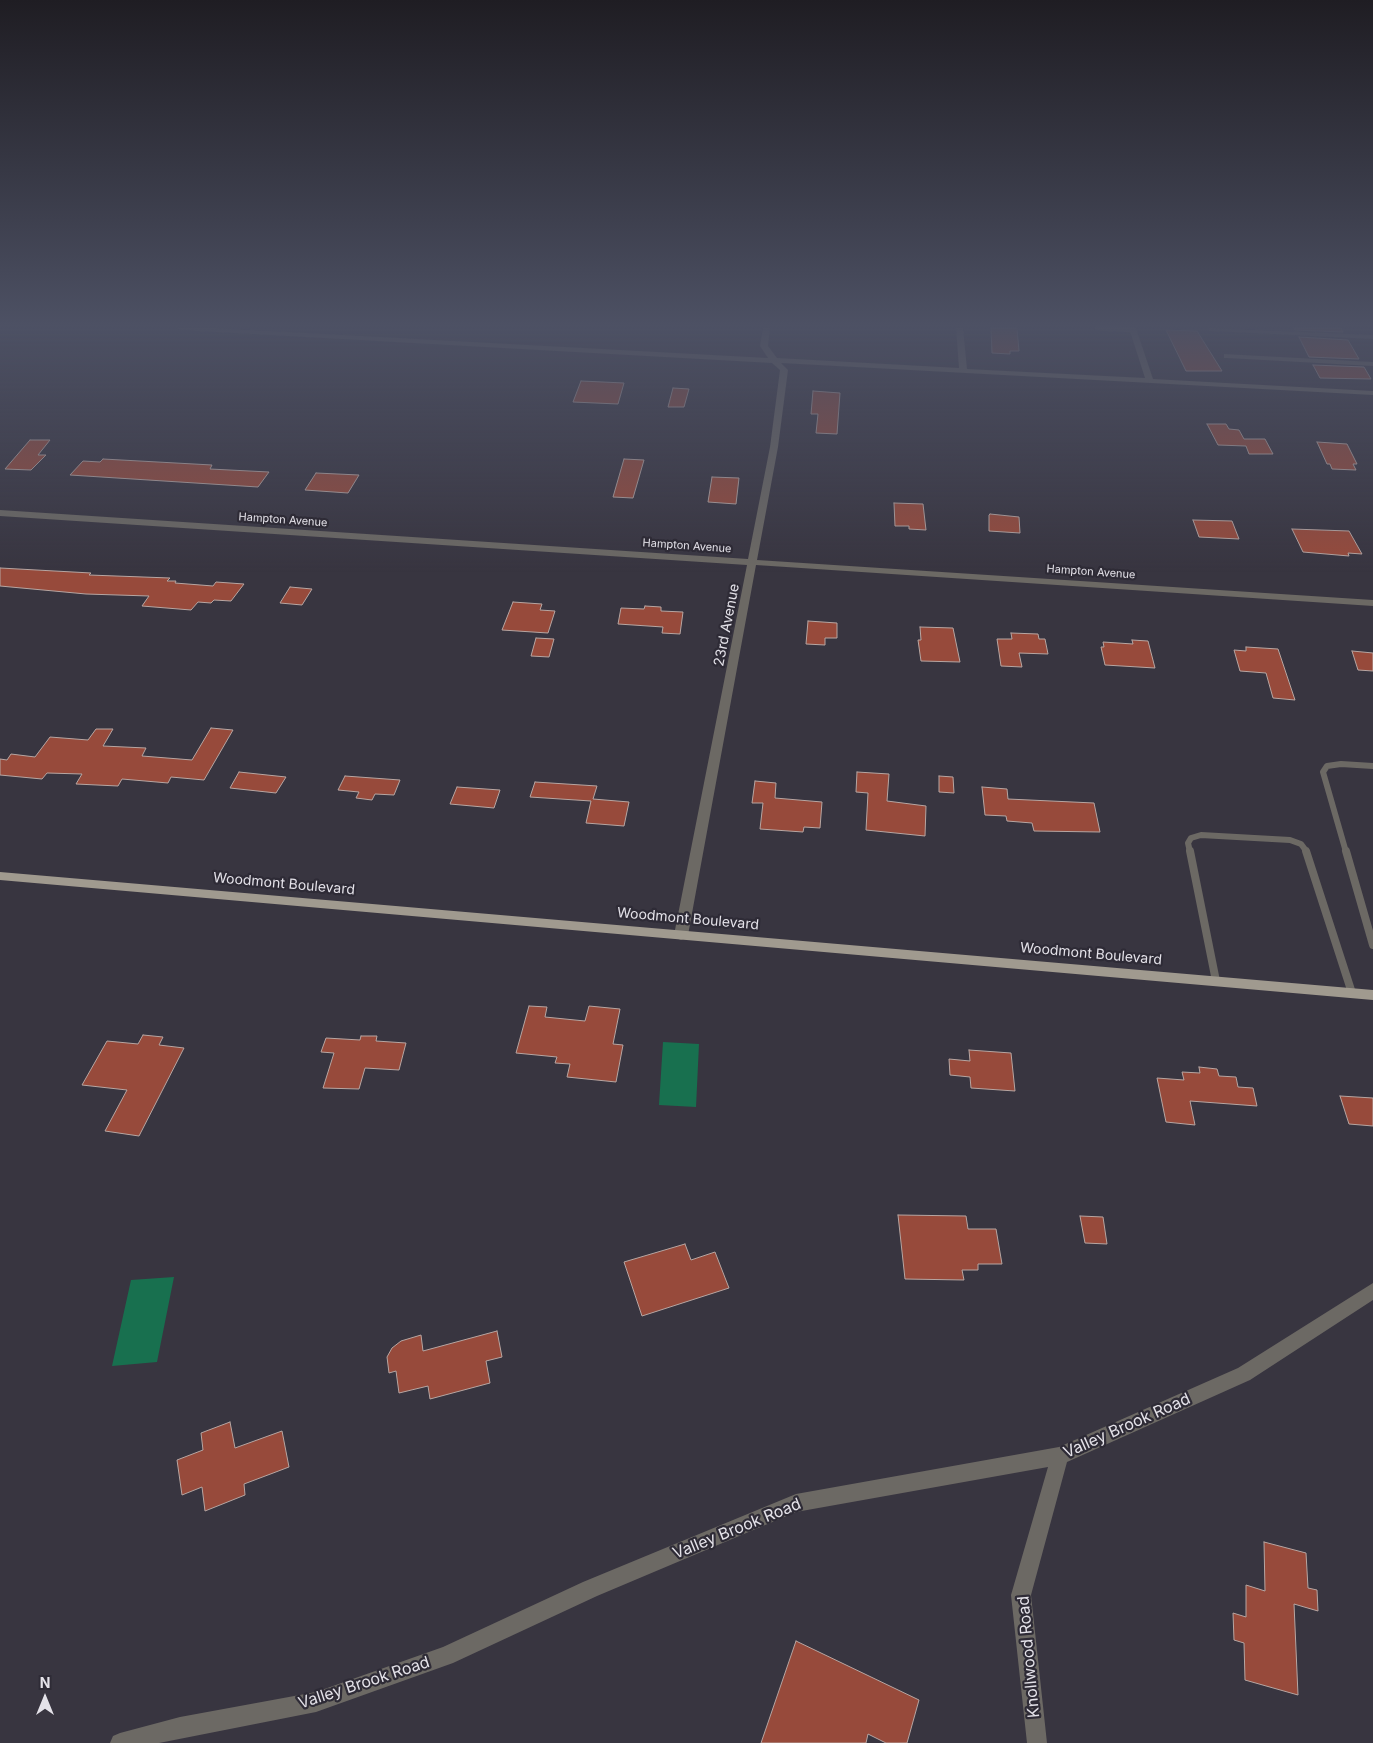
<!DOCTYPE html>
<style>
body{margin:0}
#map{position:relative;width:1373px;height:1743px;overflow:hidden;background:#383540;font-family:Inter,sans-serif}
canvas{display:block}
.north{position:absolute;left:20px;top:1673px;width:50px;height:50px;-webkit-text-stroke:4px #2e2b36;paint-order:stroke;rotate:0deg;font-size:14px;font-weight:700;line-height:20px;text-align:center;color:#e4e2e9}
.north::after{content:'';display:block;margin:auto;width:18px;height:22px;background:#e4e2e9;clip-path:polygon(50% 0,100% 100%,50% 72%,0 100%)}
</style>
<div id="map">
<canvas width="1373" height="1743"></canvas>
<div class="north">N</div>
</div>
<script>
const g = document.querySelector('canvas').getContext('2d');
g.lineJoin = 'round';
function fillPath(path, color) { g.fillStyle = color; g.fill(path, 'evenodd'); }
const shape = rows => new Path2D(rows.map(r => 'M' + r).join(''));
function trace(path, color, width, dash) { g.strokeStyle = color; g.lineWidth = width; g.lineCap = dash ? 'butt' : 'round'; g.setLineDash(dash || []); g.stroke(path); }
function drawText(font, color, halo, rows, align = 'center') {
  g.font = font + ' Inter,sans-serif'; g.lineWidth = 4.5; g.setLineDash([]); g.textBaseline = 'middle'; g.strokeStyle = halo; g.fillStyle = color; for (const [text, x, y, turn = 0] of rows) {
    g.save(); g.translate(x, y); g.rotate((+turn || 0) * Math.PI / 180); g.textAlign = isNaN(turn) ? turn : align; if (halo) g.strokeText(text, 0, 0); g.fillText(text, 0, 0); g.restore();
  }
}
fillPath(shape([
 [663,1042,699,1044,696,1107,659,1105],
 [174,1277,157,1362,112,1366,131,1280]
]), '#18704f');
const building = shape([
 [991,328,1017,328,1019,351,1010,351,1010,354,992,353,991,328],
 [1294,328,1341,328,1343,332,1295,330,1294,328],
 [1166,330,1197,331,1222,371,1186,371,1166,330],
 [1299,337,1348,340,1359,359,1309,357,1299,337],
 [1313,365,1364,367,1371,379,1320,378,1313,365],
 [581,381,624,383,618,404,573,402,581,381],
 [673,388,689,389,684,407,668,407,673,388],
 [813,391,840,393,837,434,816,433,818,414,811,414,813,391],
 [1207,424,1226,424,1229,429,1239,430,1244,439,1265,439,1273,454,1249,454,1246,446,1218,445,1207,424],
 [30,440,50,440,38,455,46,455,31,470,5,469,30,440],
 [1317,442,1347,444,1357,464,1353,464,1356,470,1332,469,1330,464,1327,464,1317,442],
 [103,459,212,465,210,469,269,472,258,487,70,475,83,461,100,462,103,459],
 [624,459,644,460,633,498,613,497,624,459],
 [316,473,359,475,348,493,305,490,316,473],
 [712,477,739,478,736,504,708,502,712,477],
 [894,503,923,504,926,530,909,529,909,526,895,526,894,503],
 [990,514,1019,517,1020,533,989,531,989,515,990,514],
 [1193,520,1232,521,1239,539,1199,537,1193,520],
 [1292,529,1349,531,1362,554,1348,553,1349,556,1303,552,1292,529],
 [0,568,91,573,89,575,170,578,167,581,176,581,175,583,213,586,216,582,244,584,231,601,214,600,211,603,198,602,191,610,142,606,149,596,86,594,0,586,0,568],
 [290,587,312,589,302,605,280,603,290,587],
 [513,602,542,604,540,610,555,611,548,633,502,630,513,602],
 [645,606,661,607,661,611,683,612,680,634,662,633,663,627,618,624,621,608,644,609,645,606],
 [808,621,837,623,837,638,825,638,825,645,806,644,808,621],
 [920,627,953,628,960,662,921,661,918,640,921,640,920,627],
 [1011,633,1038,634,1039,639,1045,639,1048,654,1019,653,1022,667,1001,666,997,639,1012,639,1011,633],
 [536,638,554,639,549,657,531,656,536,638],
 [1132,640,1148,641,1155,668,1105,665,1101,647,1104,647,1103,642,1133,644,1132,640],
 [1246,647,1278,649,1295,700,1273,698,1266,673,1240,671,1234,650,1246,651,1246,647],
 [1352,651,1373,653,1373,671,1358,670,1352,651],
 [211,728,233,730,204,780,171,777,168,783,122,779,118,786,76,784,82,774,47,773,42,779,0,775,0,759,7,760,11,754,35,757,50,737,88,740,96,729,113,729,103,746,146,748,142,756,192,760,211,728],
 [239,772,286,777,276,793,230,788,239,772],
 [857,772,889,774,887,801,926,806,925,836,866,830,868,793,856,792,857,772],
 [345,776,400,780,394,795,375,794,372,800,356,798,359,792,338,790,345,776],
 [939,776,953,777,954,793,939,792,939,776],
 [755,781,776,783,775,798,822,802,820,828,804,827,803,832,760,829,763,803,752,803,755,781],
 [535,782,597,786,593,799,629,802,624,826,586,823,591,801,530,797,535,782],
 [457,787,500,790,494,808,450,804,457,787],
 [982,787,1007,789,1008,799,1094,803,1100,832,1034,831,1032,823,1007,821,1006,816,985,815,982,787],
 [529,1006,547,1007,545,1017,585,1021,589,1006,620,1009,613,1044,623,1045,616,1082,567,1077,570,1064,555,1063,557,1057,516,1053,529,1006],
 [143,1035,163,1037,159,1045,184,1048,139,1136,105,1131,127,1090,82,1085,107,1041,138,1044,143,1035],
 [361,1036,377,1036,376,1041,406,1043,399,1070,365,1068,359,1089,323,1088,334,1053,321,1052,326,1038,360,1040,361,1036],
 [969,1050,1011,1053,1015,1091,971,1088,970,1077,950,1075,949,1059,970,1061,969,1050],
 [1199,1067,1217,1069,1219,1076,1236,1077,1238,1087,1253,1088,1257,1106,1190,1101,1195,1125,1166,1122,1157,1078,1184,1080,1182,1072,1200,1073,1199,1067],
 [1340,1096,1373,1098,1373,1126,1349,1124,1340,1096],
 [898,1215,966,1216,968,1229,996,1229,1002,1264,978,1264,978,1270,962,1270,964,1280,905,1279,898,1215],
 [1080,1216,1103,1217,1107,1244,1085,1243,1080,1216],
 [685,1244,691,1260,715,1252,729,1288,642,1316,624,1262,685,1244],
 [497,1331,502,1357,486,1361,490,1383,430,1399,428,1386,399,1393,396,1371,389,1373,387,1357,392,1348,401,1341,421,1335,423,1351,497,1331],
 [230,1422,235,1448,282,1431,289,1467,244,1484,245,1495,205,1511,202,1487,182,1495,177,1460,203,1450,201,1433,230,1422],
 [1264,1542,1306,1553,1308,1588,1317,1590,1318,1611,1294,1604,1298,1695,1245,1680,1244,1643,1234,1640,1233,1613,1246,1617,1246,1585,1265,1591,1264,1542],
 [796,1641,919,1700,907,1743,886,1743,868,1734,866,1743,761,1743,796,1641]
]);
fillPath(building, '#974a3b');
trace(building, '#b7a6a2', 1);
trace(shape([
 [1097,328,1134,330]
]), '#6c6964', 5);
trace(shape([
 [1190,852,1188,843,1191,838,1201,835,1290,840,1301,844,1307,852],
 [1346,852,1323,772,1327,766,1341,764,1373,766]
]), '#6c6964', 6);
trace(shape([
 [1190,851,1216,981],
 [1306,851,1352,993],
 [1346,851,1373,945]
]), '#6c6964', 8);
fillPath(shape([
 [176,328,214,328,768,358,760,346,763,328,770,328,768,346,777,358,959,368,956,328,963,328,967,369,1145,378,1129,328,1136,328,1153,379,1373,391,1373,395,781,363,788,370,778,447,757,560,1373,600,1373,606,756,565,688,935,686,938,681,940,676,938,674,935,747,565,0,516,0,510,748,559,770,447,780,370,772,363,180,330,176,328],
 [1209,328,1373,335,1373,339,1212,331,1209,331,1209,328],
 [1224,354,1373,362,1373,366,1227,358,1224,358,1224,354],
 [1373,1283,1373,1300,1250,1380,1067,1462,1031,1595,1047,1743,1027,1743,1011,1595,1048,1467,796,1512,597,1596,453,1663,316,1712,159,1743,110,1743,113,1736,120,1733,180,1717,316,1692,443,1647,583,1582,796,1494,1059,1447,1238,1368,1373,1283]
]), '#6c6964');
fillPath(shape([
 [0,872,1373,990,1373,1000,0,880,0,872]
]), '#a09a8f');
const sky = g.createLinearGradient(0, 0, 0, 572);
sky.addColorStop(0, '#1f1d23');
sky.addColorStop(0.57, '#4d5164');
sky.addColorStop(1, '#4d516400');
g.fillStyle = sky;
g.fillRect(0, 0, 1373, 572);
drawText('11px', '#e4e2e9', '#2e2b36', [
 ["Hampton Avenue",283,520,4],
 ["Hampton Avenue",687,546,4],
 ["Hampton Avenue",1091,572,4]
]);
drawText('14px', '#e4e2e9', '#2e2b36', [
 ["23rd Avenue",727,625,-79],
 ["Woodmont Boulevard",284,884,5],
 ["Woodmont Boulevard",688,919,5],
 ["Woodmont Boulevard",1091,954,5]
]);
drawText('16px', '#e4e2e9', '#2e2b36', [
 ["Valley Brook Road",1127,1426,-24],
 ["Valley Brook Road",737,1529,-22],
 ["Knollwood Road",1029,1657,-95],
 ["Valley Brook Road",364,1683,-18]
]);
</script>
